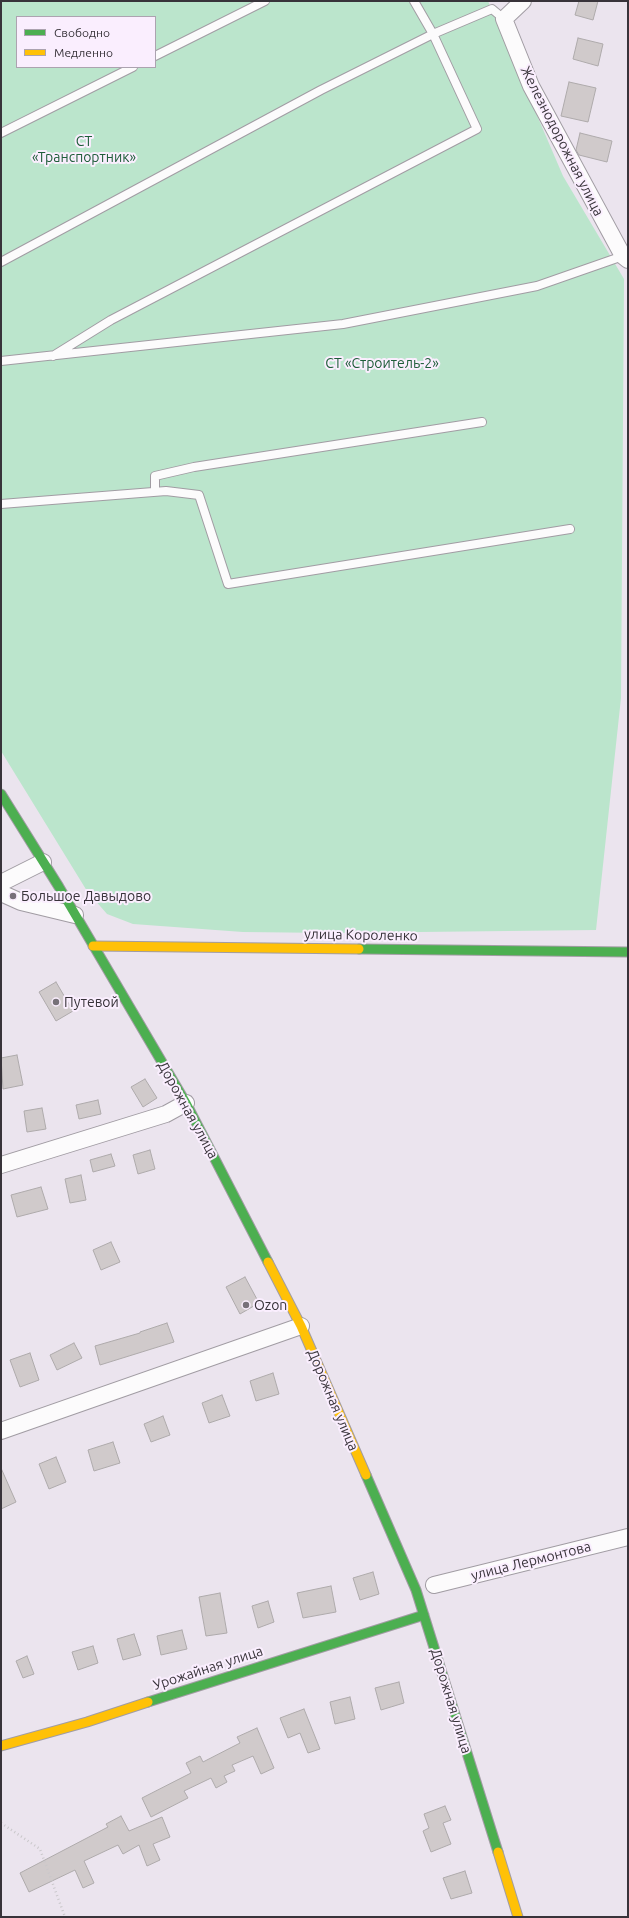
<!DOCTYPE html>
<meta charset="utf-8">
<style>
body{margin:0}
#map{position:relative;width:629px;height:1918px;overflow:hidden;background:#ebe4ee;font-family:Ubuntu,sans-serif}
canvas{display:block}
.frame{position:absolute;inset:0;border:2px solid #38333a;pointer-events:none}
.legend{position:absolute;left:16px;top:16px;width:140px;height:52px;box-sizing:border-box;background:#faeefe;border:1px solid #aca3b0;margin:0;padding:5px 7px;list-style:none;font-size:12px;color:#38333a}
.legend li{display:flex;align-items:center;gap:8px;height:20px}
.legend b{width:20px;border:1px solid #aca3b0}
</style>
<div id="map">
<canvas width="629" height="1918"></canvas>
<div class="frame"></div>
<ul class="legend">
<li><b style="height:5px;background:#4caf50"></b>Свободно</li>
<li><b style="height:5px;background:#ffc107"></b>Медленно</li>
</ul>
</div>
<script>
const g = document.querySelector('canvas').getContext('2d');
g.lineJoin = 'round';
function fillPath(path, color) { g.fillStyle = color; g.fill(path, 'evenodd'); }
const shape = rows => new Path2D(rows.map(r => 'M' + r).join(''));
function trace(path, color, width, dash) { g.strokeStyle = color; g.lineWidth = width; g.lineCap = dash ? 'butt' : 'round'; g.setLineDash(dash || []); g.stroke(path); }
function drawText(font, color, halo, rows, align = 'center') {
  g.font = font + ' Ubuntu,sans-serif'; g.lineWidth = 4; g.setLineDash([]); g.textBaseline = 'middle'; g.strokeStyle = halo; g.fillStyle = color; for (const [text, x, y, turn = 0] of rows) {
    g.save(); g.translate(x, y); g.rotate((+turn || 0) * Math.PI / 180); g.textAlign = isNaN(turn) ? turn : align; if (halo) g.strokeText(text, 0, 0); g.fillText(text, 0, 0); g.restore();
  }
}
fillPath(shape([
 [1,1,488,1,563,176,624,279,621,698,596,930,332,933,243,932,133,924,107,914,87,891,1,751],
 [17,17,155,17,155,67,17,67]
]), '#bbe5cc');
const building = shape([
 [579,1,598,1,593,20,575,15,579,1],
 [578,38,603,44,598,66,573,59,578,38],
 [569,82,596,88,588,122,561,116,569,82],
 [580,133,612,141,607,162,579,155,576,150,580,133],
 [56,982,73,1011,56,1021,39,992,56,982],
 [17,1055,23,1085,3,1089,1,1058,17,1055],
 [145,1079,157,1098,143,1107,131,1087,145,1079],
 [98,1100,101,1114,79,1119,76,1105,98,1100],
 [42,1108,46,1129,27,1132,24,1111,42,1108],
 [150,1150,155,1169,138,1174,133,1155,150,1150],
 [111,1154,115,1166,93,1172,90,1160,111,1154],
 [81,1175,86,1200,70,1203,65,1179,81,1175],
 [41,1187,48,1209,17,1217,11,1195,41,1187],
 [111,1242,120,1262,101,1270,93,1250,111,1242],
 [245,1277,259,1303,240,1314,226,1287,245,1277],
 [167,1323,174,1342,100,1365,95,1346,140,1333,140,1332,167,1323],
 [74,1343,82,1358,57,1370,50,1355,74,1343],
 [30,1353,39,1380,20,1387,10,1360,30,1353],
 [273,1373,279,1394,256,1401,250,1381,273,1373],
 [222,1395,230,1416,209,1423,202,1403,222,1395],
 [163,1416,170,1435,151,1442,144,1424,163,1416],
 [113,1442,120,1463,94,1471,88,1450,113,1442],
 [56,1457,66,1482,49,1489,39,1464,56,1457],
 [1,1468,16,1502,1,1509,1,1468],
 [373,1572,379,1594,360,1600,353,1578,373,1572],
 [331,1586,336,1612,303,1618,297,1593,331,1586],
 [220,1593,227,1633,206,1636,199,1597,220,1593],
 [268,1601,274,1622,258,1628,252,1606,268,1601],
 [182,1630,187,1649,161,1655,157,1636,182,1630],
 [134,1634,141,1655,123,1660,117,1639,134,1634],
 [93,1646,98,1663,78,1670,72,1652,93,1646],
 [27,1656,34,1674,23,1678,16,1661,27,1656],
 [399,1682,404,1703,381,1710,375,1688,399,1682],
 [350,1697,355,1719,335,1724,330,1702,350,1697],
 [304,1709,320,1749,308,1753,300,1733,288,1738,280,1718,304,1709],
 [257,1728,274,1768,261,1774,253,1756,232,1765,235,1771,224,1776,227,1782,216,1788,211,1778,184,1791,188,1798,151,1817,142,1798,191,1773,186,1763,200,1756,203,1762,240,1743,237,1737,257,1728],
 [445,1806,451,1820,443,1823,451,1844,431,1852,423,1831,429,1828,424,1814,445,1806],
 [121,1816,129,1831,162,1817,170,1837,153,1844,160,1860,147,1866,139,1845,123,1854,118,1845,84,1861,94,1883,83,1888,75,1870,29,1892,20,1873,108,1827,106,1824,121,1816],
 [465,1871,472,1893,451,1899,443,1878,465,1871]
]);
fillPath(building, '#d0cacb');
trace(building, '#aeaaab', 1);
const lane = shape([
 [414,1,433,34,492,9,504,19],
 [155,56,265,1],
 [1,133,133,67],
 [1,262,321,90,433,34,477,129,111,320,53,356],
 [1,361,343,324,537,286,623,256],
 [155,491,155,476,194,467,482,422],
 [1,504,166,491,199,495,228,584,570,529]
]);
const street = shape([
 [523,1,504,19,531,86,623,256,628,260],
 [1,883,43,862],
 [1,893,21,902,75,915],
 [1,1165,166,1114,186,1103],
 [1,1431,301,1326],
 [434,1585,628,1537]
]);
const fast = shape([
 [1,794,59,887,186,1103,268,1262],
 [359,949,628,952],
 [366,1475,416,1590,498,1852],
 [148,1702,424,1615]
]);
const slow = shape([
 [93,946,359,949],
 [268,1262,301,1326,366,1475],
 [1,1746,87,1722,148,1702],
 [498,1852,518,1917]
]);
trace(lane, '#a19ca3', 10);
trace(street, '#a19ca3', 18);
trace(fast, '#a19ca3', 11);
trace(slow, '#a19ca3', 11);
trace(shape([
 [1,1823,40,1849,65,1917]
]), '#c9c7ca', 2.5, [1, 3]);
trace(lane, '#fcfbfc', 8);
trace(street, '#fcfbfc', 16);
trace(fast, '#4caf50', 9);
trace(slow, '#ffc107', 9);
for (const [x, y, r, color] of [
 [13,896,4,"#777179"],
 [56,1002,4,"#777179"],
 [246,1305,4,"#777179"]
]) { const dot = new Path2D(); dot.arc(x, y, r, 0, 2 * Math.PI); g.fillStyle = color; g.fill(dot); trace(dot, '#faeefe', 1.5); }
drawText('14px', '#1e5d39', '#faeefe', [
 ["СТ",84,141],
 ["«Транспортник»",84,157],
 ["СТ «Строитель-2»",382,363]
]);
drawText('14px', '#38333a', '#faeefe', [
 ["Железнодорожная улица",562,141,63],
 ["улица Короленко",361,935,1],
 ["Дорожная улица",188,1110,61],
 ["Дорожная улица",333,1400,67],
 ["улица Лермонтова",531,1561,-14],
 ["Урожайная улица",208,1668,-18],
 ["Дорожная улица",451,1701,73]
]);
drawText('14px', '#38333a', '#faeefe', [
 ["Большое Давыдово",21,896],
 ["Путевой",64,1002],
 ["Ozon",254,1305]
], 'left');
</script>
